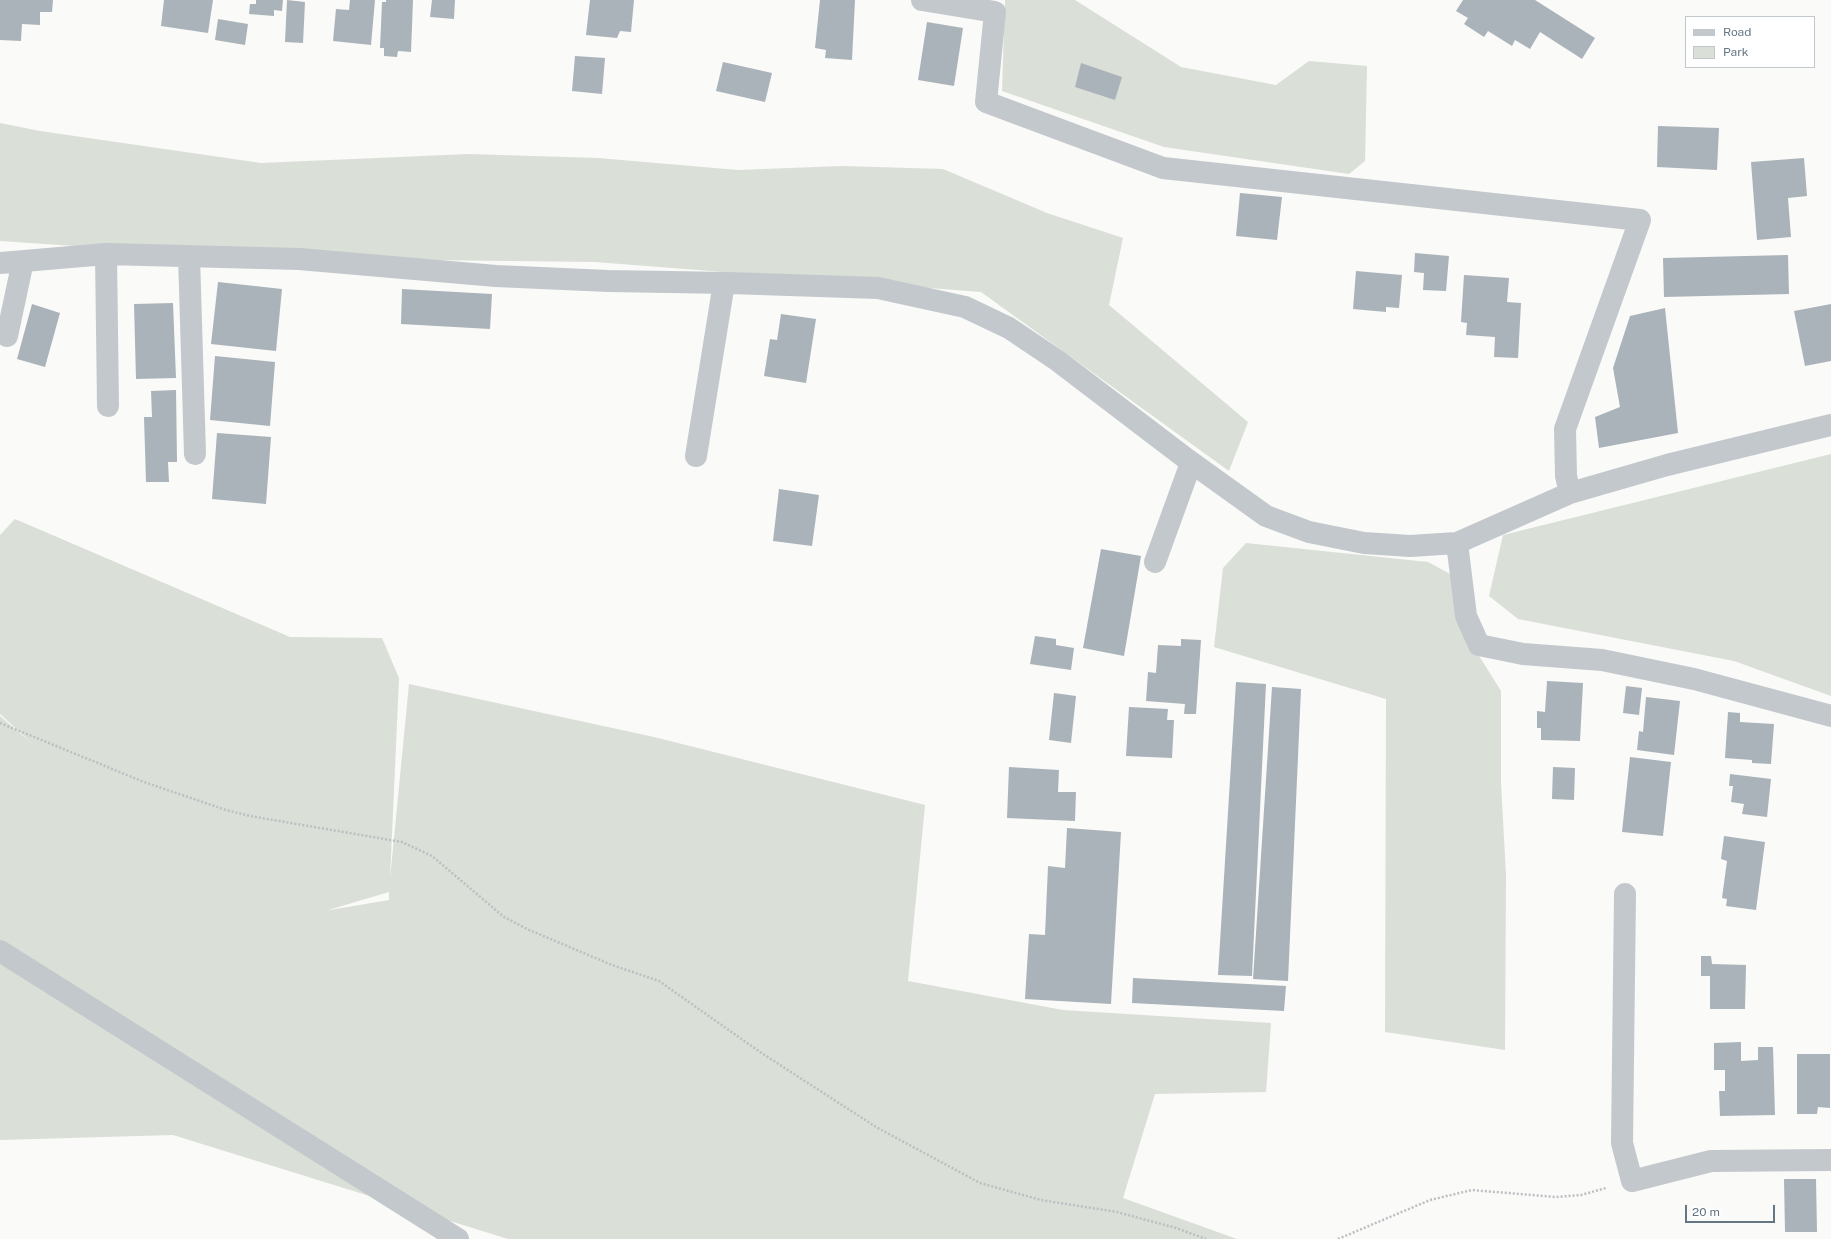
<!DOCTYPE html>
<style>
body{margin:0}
#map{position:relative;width:1831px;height:1239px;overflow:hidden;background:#fafaf8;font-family:"Public Sans",sans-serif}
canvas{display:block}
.legend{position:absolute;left:1685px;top:16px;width:130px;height:52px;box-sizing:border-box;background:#fff;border:1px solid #c1c8cd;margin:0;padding:5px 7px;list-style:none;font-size:12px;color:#657683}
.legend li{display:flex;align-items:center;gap:8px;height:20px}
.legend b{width:20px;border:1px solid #c1c8cd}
.scale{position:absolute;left:1685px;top:1205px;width:90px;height:18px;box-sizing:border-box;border:2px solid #657683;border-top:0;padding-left:5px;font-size:12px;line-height:14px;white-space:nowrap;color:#657683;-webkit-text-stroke:3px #fff;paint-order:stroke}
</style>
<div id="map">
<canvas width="1831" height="1239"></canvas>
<ul class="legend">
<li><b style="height:5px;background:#c3c8cc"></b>Road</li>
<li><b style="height:11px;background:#dadfd7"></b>Park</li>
</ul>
<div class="scale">20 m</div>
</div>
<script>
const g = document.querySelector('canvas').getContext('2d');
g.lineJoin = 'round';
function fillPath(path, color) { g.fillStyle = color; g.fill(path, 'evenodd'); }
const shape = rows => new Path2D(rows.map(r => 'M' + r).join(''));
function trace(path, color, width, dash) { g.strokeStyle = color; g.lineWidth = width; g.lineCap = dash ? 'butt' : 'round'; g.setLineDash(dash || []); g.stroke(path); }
fillPath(shape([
 [1005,0,1075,0,1181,67,1276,85,1309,61,1367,66,1365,161,1349,174,1164,147,1002,91],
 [0,123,40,131,261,163,469,154,598,158,738,170,842,166,943,169,1047,213,1123,238,1109,305,1248,422,1229,471,981,292,595,262,255,258,0,241],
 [1831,454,1831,696,1734,661,1518,619,1489,596,1503,535],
 [15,519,290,637,382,638,399,678,390,879,409,684,654,737,925,805,908,981,1063,1010,1271,1023,1266,1092,1155,1094,1123,1198,1237,1239,508,1239,173,1135,0,1140,0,716,36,747,0,714,0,535],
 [389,892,389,900,324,911,325,911],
 [1246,543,1428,562,1452,575,1456,619,1501,691,1501,783,1506,875,1505,1050,1385,1032,1386,699,1214,647,1223,568]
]), '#dadfd7');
fillPath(shape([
 [0,0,53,0,52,12,40,12,40,25,22,24,21,41,0,40],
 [164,0,213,0,208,33,161,26],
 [256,0,283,0,282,11,274,10,274,16,249,14,250,4,256,4],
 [287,0,305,2,303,43,285,42],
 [350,0,375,0,371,45,333,41,336,9,349,10],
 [386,0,413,0,411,52,398,51,397,57,384,56,384,48,380,48,382,2,386,2],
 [432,0,455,0,454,19,430,17],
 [590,0,634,0,631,32,620,31,617,38,586,35],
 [820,0,855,0,852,60,825,58,826,50,815,48],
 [1463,0,1535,0,1595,38,1582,59,1540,32,1530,49,1515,40,1512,46,1488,31,1484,37,1464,24,1468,18,1456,11],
 [218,19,248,24,245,45,215,40],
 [927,22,963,28,954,86,918,80],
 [575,56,605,58,602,94,572,91],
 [723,62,772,73,765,102,716,91],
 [1081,63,1122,77,1115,100,1075,87],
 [1658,126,1719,128,1717,170,1657,167],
 [1804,158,1807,196,1788,198,1791,237,1757,240,1751,162],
 [1240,193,1282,197,1277,240,1236,236],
 [1415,253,1449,256,1446,291,1423,290,1424,273,1414,272],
 [1788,255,1789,294,1664,297,1663,258],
 [1356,271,1402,275,1399,308,1386,307,1386,312,1353,309],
 [1464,275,1509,278,1507,302,1521,303,1518,358,1494,357,1495,337,1466,335,1467,323,1461,322],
 [218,282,282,289,276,351,211,344],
 [402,289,492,294,490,329,401,324],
 [173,303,176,378,136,379,134,304],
 [32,304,60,313,45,367,17,359],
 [1831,304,1831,361,1805,366,1794,311],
 [1665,308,1678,433,1599,448,1595,417,1620,407,1613,368,1630,316],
 [781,314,816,319,806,383,764,376,770,339,777,340],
 [215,356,275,362,270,426,210,420],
 [176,390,177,462,168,462,169,482,146,482,144,417,152,417,151,391],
 [217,433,271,437,266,504,212,499],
 [779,489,819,495,812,546,773,541],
 [1101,549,1141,556,1124,656,1083,648],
 [1035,636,1056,639,1056,645,1074,648,1071,670,1030,664],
 [1181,639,1201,640,1196,714,1184,714,1185,704,1146,701,1148,672,1156,673,1158,645,1181,646],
 [1547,681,1583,683,1580,741,1541,740,1541,728,1537,728,1537,711,1545,712],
 [1236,682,1266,684,1252,976,1218,975],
 [1626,686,1642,688,1639,715,1623,713],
 [1272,687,1301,689,1288,981,1253,979],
 [1054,693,1076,696,1071,743,1049,740],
 [1646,697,1680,701,1674,755,1637,750,1639,731,1643,732],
 [1129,707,1168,709,1167,720,1174,720,1172,758,1126,756],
 [1728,712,1740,713,1740,722,1774,724,1771,764,1752,763,1752,760,1725,758],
 [1630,757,1671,762,1663,836,1622,832],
 [1009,767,1059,770,1058,792,1076,792,1075,821,1007,818],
 [1553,767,1575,768,1574,800,1552,799],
 [1730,774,1771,779,1767,817,1742,814,1744,804,1731,802,1733,786,1729,786],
 [1067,828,1121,832,1111,1004,1025,999,1029,934,1045,935,1048,866,1065,868],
 [1724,836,1765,842,1756,910,1726,906,1727,899,1722,898,1727,861,1721,859],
 [1701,956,1711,956,1712,964,1746,965,1745,1009,1710,1009,1710,976,1701,976],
 [1133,978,1286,986,1284,1011,1132,1003],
 [1741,1042,1741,1061,1758,1060,1758,1047,1773,1047,1775,1115,1720,1116,1719,1091,1725,1091,1725,1070,1714,1070,1714,1043],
 [1797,1054,1830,1054,1830,1108,1818,1107,1817,1114,1797,1114],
 [1784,1179,1816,1179,1817,1232,1785,1232]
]), '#aab3b9');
trace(shape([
 [0,723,144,782,226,810,250,816,402,842,432,856,504,917,527,929,612,965,659,981,760,1052,876,1127,980,1183,1041,1200,1117,1212,1176,1228,1206,1239],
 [1338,1239,1430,1200,1472,1190,1556,1197,1581,1195,1606,1188]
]), '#bbbfc2', 2.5, [2, 2]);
trace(shape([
 [922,0,995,12,986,102,1163,168,1640,220,1565,429,1566,476,1570,493],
 [106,254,108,406],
 [189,256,195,454],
 [0,263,106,254,299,259,496,276,608,281,729,283,878,288,965,307,1009,328,1058,361,1188,460,1266,516,1309,532,1364,543,1410,546,1457,543,1570,493,1667,465,1831,425],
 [7,336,23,261],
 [696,456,724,283],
 [1457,543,1466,616,1479,645,1523,654,1602,660,1694,679,1831,716],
 [1155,562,1191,463],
 [1625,894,1622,1143,1632,1181,1711,1161,1831,1160],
 [0,951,458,1239]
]), '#c3c8cc', 22);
</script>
